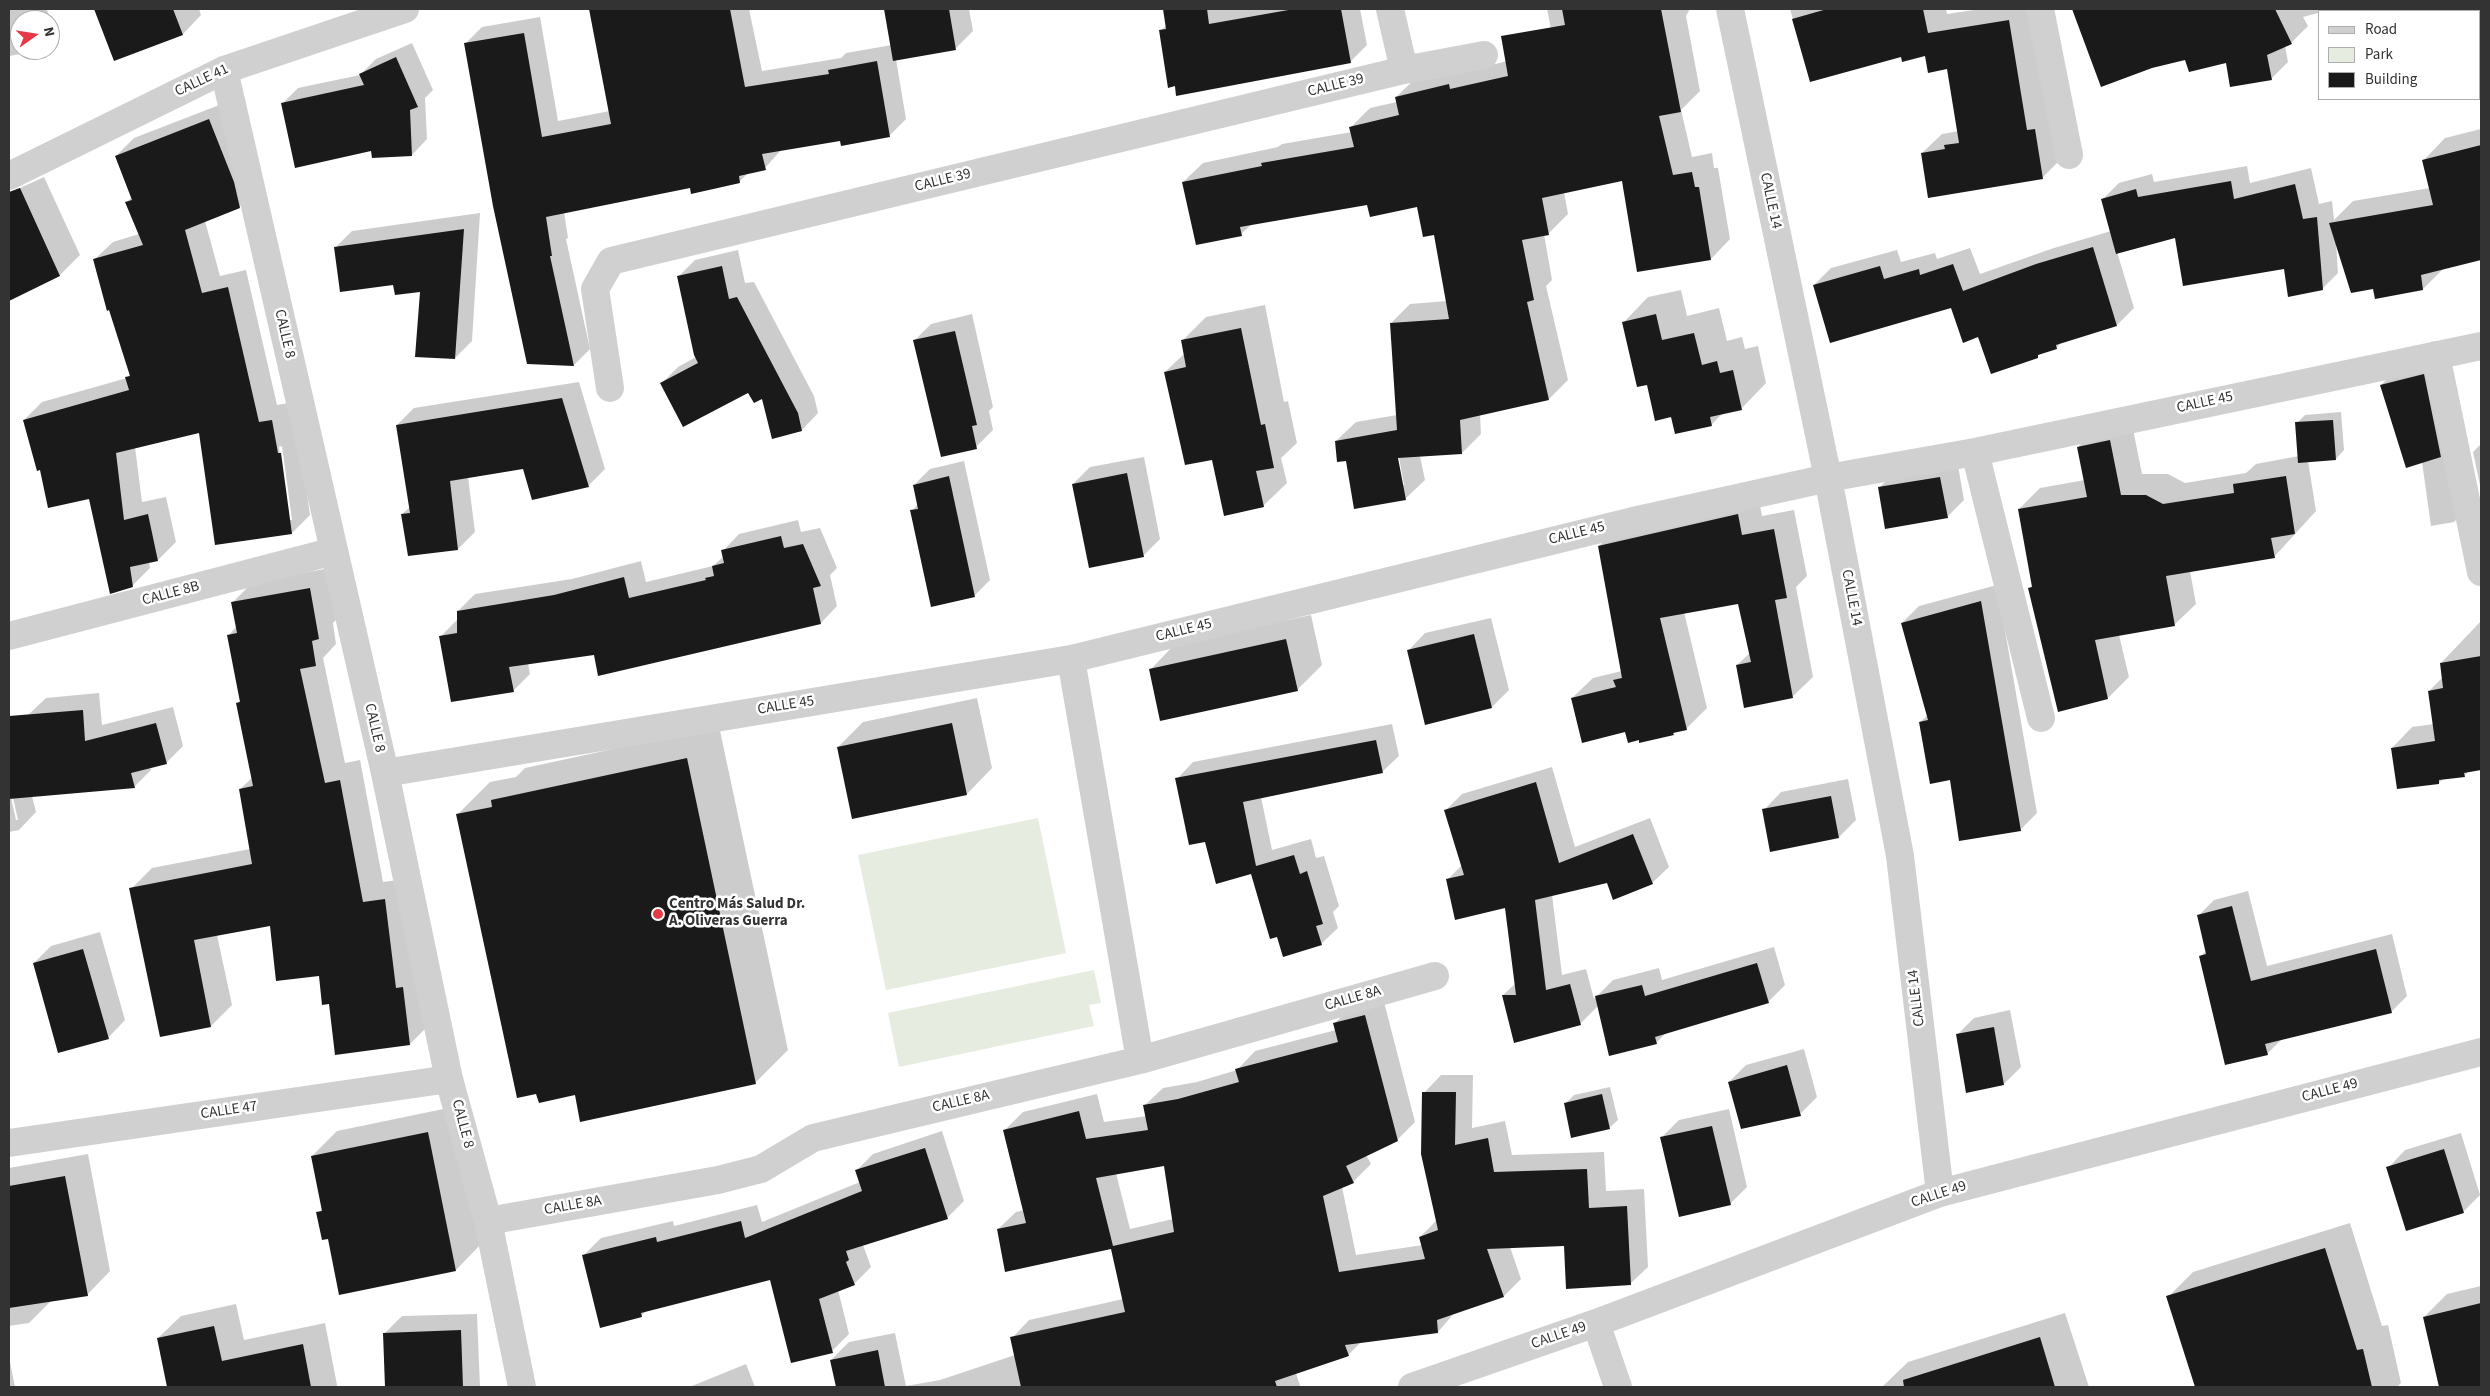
<!DOCTYPE html>
<meta charset="utf-8">
<style>
body{margin:0}
#map{position:relative;width:2490px;height:1396px;overflow:hidden;background:#fff;font-family:"Source Sans 3",sans-serif}
canvas{display:block}
.frame{position:absolute;inset:0;border:10px solid #333;pointer-events:none}
.legend{position:absolute;left:2318px;top:10px;width:162px;height:90px;box-sizing:border-box;background:#fff;border:1px solid #adadad;margin:0;padding:6px 9px;list-style:none;font-size:15px;color:#333}
.legend li{display:flex;align-items:center;gap:10px;height:25px}
.legend b{width:25px;border:1px solid #adadad}
.north{position:absolute;left:10px;top:10px;width:50px;height:50px;box-sizing:border-box;background:#fff;border:1px solid #adadad;border-radius:50%;rotate:77deg;font-size:14px;font-weight:700;line-height:20px;text-align:center;color:#333}
.north::after{content:'';display:block;margin:auto;width:18px;height:22px;background:#e63946;clip-path:polygon(50% 0,100% 100%,50% 72%,0 100%)}
</style>
<div id="map">
<canvas width="2490" height="1396"></canvas>
<div class="frame"></div>
<ul class="legend">
<li><b style="height:6px;background:#d0d0d0"></b>Road</li>
<li><b style="height:14px;background:#e6ecdf"></b>Park</li>
<li><b style="height:14px;background:#1a1a1a"></b>Building</li>
</ul>
<div class="north">N</div>
</div>
<script>
const g = document.querySelector('canvas').getContext('2d');
g.lineJoin = 'round';
function fillPath(path, color) { g.fillStyle = color; g.fill(path, 'evenodd'); }
const shape = rows => new Path2D(rows.map(r => 'M' + r).join(''));
function trace(path, color, width, dash) { g.strokeStyle = color; g.lineWidth = width; g.lineCap = dash ? 'butt' : 'round'; g.setLineDash(dash || []); g.stroke(path); }
function drawText(font, color, halo, rows, align = 'center') {
  g.font = font + ' "Source Sans 3",sans-serif'; g.lineWidth = 5; g.setLineDash([]); g.textBaseline = 'middle'; g.strokeStyle = halo; g.fillStyle = color; for (const [text, x, y, turn = 0] of rows) {
    g.save(); g.translate(x, y); g.rotate((+turn || 0) * Math.PI / 180); g.textAlign = isNaN(turn) ? turn : align; if (halo) g.strokeText(text, 0, 0); g.fillText(text, 0, 0); g.restore();
  }
}
fillPath(shape([
 [1038,818,1066,953,886,990,858,855],
 [1094,970,1101,1003,1089,1005,1094,1026,899,1067,888,1013]
]), '#e6ecdf');
fillPath(shape([
 [9,9,47,9,49,20,20,20,20,50,36,50,34,52,9,56],
 [95,9,199,9,201,15,183,34,115,60],
 [590,9,749,9,762,71,841,58,846,53,892,45,885,9,969,9,973,31,956,48,896,59,906,119,889,136,841,139,781,150,765,168,749,172,740,181,691,187,564,212,568,238,566,239,590,349,574,365,465,44,482,27,540,17,558,121,610,111],
 [1164,9,1360,9,1367,45,1350,62,1177,95,1160,31,1167,25],
 [1547,9,1690,9,1686,16,1700,91,1681,110,1692,157,1712,153,1714,168,1718,168,1730,239,1711,259,1623,180,1564,192,1568,214,1548,234,1544,234,1552,280,1546,286,1568,380,1549,399,1480,414,1481,434,1462,453,1420,456,1425,480,1405,499,1347,460,1336,441,1356,422,1397,415,1391,323,1410,304,1447,301,1435,233,1418,205,1368,203,1252,224,1241,234,1183,182,1203,163,1278,147,1282,144,1352,132,1351,127,1370,108,1397,102,1396,97,1416,78,1470,70,1533,55,1556,55],
 [1396,452,1398,452,1404,485,1402,485],
 [1790,9,1946,9,1947,14,1980,9,2030,9,2062,158,2042,178,1922,153,1942,134,1959,131,1948,68,1926,55,1902,56,1811,81],
 [2073,9,2333,9,2303,17,2308,26,2291,43,2285,46,2288,62,2271,79,2227,61,2186,59,2152,67,2102,85],
 [412,43,433,90,425,98,427,139,412,155,373,150,282,104,298,88,360,75,376,59],
 [227,102,257,189,239,207,205,221,220,276,246,270,277,405,289,403,299,436,310,515,292,533,216,544,200,431,135,447,142,502,166,497,176,542,158,560,149,562,150,568,132,586,90,498,41,469,24,420,42,402,127,378,131,373,95,259,113,242,139,234,127,202,132,197,116,156,134,138],
 [282,446,292,520,289,520,279,447],
 [2481,129,2481,259,2444,268,2423,289,2374,288,2336,243,2338,273,2322,289,2285,268,2176,237,2117,252,2134,308,2117,325,2062,342,2056,348,2041,353,2037,356,1979,336,1952,307,1814,285,1831,268,1897,250,1901,262,1935,253,1937,259,1970,248,1980,274,2054,248,2111,231,2103,199,2119,183,2152,174,2154,182,2247,166,2250,183,2311,168,2319,204,2332,201,2334,220,2353,201,2430,188,2423,161,2445,138],
 [44,177,80,255,60,275,9,299,9,193],
 [480,213,472,341,455,358,421,290,335,248,352,231],
 [738,250,745,283,754,282,814,396,818,413,802,430,763,397,749,391,662,383,678,367,696,357,678,277,695,260],
 [1681,290,1687,316,1719,308,1727,341,1742,337,1745,349,1758,346,1766,383,1741,409,1724,412,1711,425,1672,416,1648,383,1623,323,1648,297],
 [1265,305,1284,402,1288,401,1297,443,1281,458,1287,483,1263,506,1165,372,1185,353,1182,341,1206,317],
 [972,314,993,407,989,411,993,430,976,447,914,341,931,324],
 [2440,359,2470,506,2454,522,2431,526,2422,462,2381,385,2397,369],
 [579,382,605,469,588,486,524,468,468,477,475,532,458,549,402,514,410,507,397,425,414,408],
 [2341,412,2344,450,2336,459,2308,461,2316,511,2274,557,2190,571,2196,604,2174,625,2119,635,2129,677,2108,698,2029,589,2033,585,2019,509,2040,488,2085,480,2078,447,2099,426,2131,419,2142,474,2168,474,2185,483,2246,473,2256,464,2299,456,2297,423,2305,415],
 [2481,444,2481,490,2473,452],
 [1144,457,1160,539,1143,556,1073,484,1090,467],
 [1957,460,1964,500,1947,517,1880,487,1897,470],
 [964,461,990,580,974,596,912,511,918,504,914,485,930,469],
 [1758,495,1762,516,1794,510,1807,576,1796,587,1813,677,1792,697,1737,665,1751,652,1739,602,1684,612,1707,708,1686,729,1676,731,1673,734,1640,739,1572,698,1593,678,1622,671,1599,546,1620,526],
 [798,520,801,532,820,528,837,568,830,575,837,606,821,623,528,663,530,674,513,691,441,636,458,619,458,611,475,594,572,579,641,561,646,582,713,566,724,556,723,551,739,534],
 [330,568,339,617,333,623,336,644,323,658,345,763,360,760,383,882,405,879,431,1023,410,1044,336,1053,330,1003,320,975,271,924,217,935,232,1005,211,1026,161,1036,131,889,152,868,250,849,240,789,253,777,237,703,241,700,229,635,237,626,233,602,253,582],
 [1997,585,2037,813,2020,830,1951,779,1920,722,1928,715,1902,623,1919,606],
 [1311,615,1322,665,1297,690,1150,670,1175,644],
 [1491,618,1509,690,1492,707,1408,651,1425,633],
 [2481,621,2481,769,2469,771,2464,776,2443,779,2439,783,2392,748,2412,727,2434,724,2429,691,2443,677,2441,663],
 [99,693,102,725,173,707,183,746,166,763,150,767,151,770,134,787,32,796,36,812,19,830,9,832,9,754,31,748,28,715,46,698],
 [10,793,12,793,18,820,16,820],
 [977,698,992,768,967,794,838,747,863,722],
 [1392,724,1399,756,1382,772,1261,797,1272,850,1311,839,1316,858,1324,856,1339,906,1333,912,1338,928,1321,944,1278,936,1252,872,1206,840,1177,779,1193,762],
 [719,726,788,1050,755,1083,576,1094,537,1092,457,815,490,782,516,777,525,768],
 [1552,767,1575,847,1650,818,1669,867,1652,883,1607,881,1552,895,1562,975,1586,969,1594,999,1613,980,1659,968,1662,980,1774,947,1785,985,1768,1002,1667,1032,1656,1043,1598,1006,1580,1024,1503,995,1516,983,1506,906,1447,880,1462,865,1446,810,1462,794],
 [1848,779,1856,820,1839,837,1764,810,1781,792],
 [2248,891,2267,966,2392,934,2407,996,2391,1012,2282,1039,2267,1054,2201,956,2207,950,2198,916,2214,900],
 [100,932,125,1020,108,1038,34,963,51,946],
 [1383,998,1415,1122,1397,1140,1366,1155,1371,1164,1353,1182,1342,1187,1356,1255,1423,1245,1420,1237,1437,1220,1424,1093,1441,1075,1473,1075,1472,1128,1505,1121,1512,1155,1604,1152,1606,1191,1644,1189,1648,1267,1630,1284,1565,1245,1510,1247,1521,1279,1504,1296,1455,1312,1438,1332,1362,1341,1348,1355,1296,1373,1300,1386,1298,1387,837,1387,831,1360,849,1342,895,1333,906,1386,940,1380,1015,1355,1012,1338,1029,1320,1123,1299,1112,1248,998,1229,1016,1212,1024,1210,1005,1130,1023,1112,1097,1094,1104,1122,1147,1116,1145,1105,1163,1088,1197,1082,1237,1070,1255,1051,1336,1030,1334,1024,1352,1006],
 [1165,1165,1173,1219,1130,1229,1116,1173],
 [2010,1010,2021,1067,2004,1084,1957,1035,1974,1018],
 [1804,1049,1817,1097,1800,1114,1729,1082,1746,1065],
 [1610,1087,1618,1120,1609,1128,1565,1104,1574,1095],
 [453,1107,481,1244,456,1270,340,1293,329,1238,318,1213,323,1208,312,1156,337,1131],
 [1729,1109,1747,1187,1730,1204,1662,1137,1679,1120],
 [942,1131,964,1201,947,1218,863,1245,871,1267,854,1284,838,1290,849,1334,832,1351,771,1278,648,1309,641,1316,584,1255,601,1238,673,1221,674,1226,757,1205,762,1222,860,1182,856,1171,873,1154],
 [2461,1133,2480,1195,2463,1212,2388,1168,2405,1150],
 [88,1154,110,1271,87,1295,52,1300,29,1323,9,1326,9,1168],
 [2350,1223,2382,1326,2388,1325,2401,1383,2397,1387,2199,1387,2191,1351,2168,1297,2193,1272],
 [2481,1286,2481,1387,2440,1387,2424,1317,2447,1294],
 [236,1304,244,1340,325,1323,337,1385,336,1387,169,1387,158,1338,181,1316],
 [2065,1313,2089,1387,1882,1387,1908,1362],
 [477,1314,480,1387,386,1387,385,1333,402,1316],
 [9,1357,15,1387,9,1387],
 [746,1364,755,1387,690,1387,692,1386]
]), '#0003');
fillPath(shape([
 [94,9,173,9,183,35,114,61],
 [589,9,730,9,745,87,829,74,828,70,877,61,890,137,841,146,840,141,762,154,766,170,739,176,740,183,691,194,690,188,546,217,552,256,550,256,574,366,527,364,493,206,464,43,524,33,542,137,611,124],
 [884,9,949,9,956,50,893,61],
 [1163,9,1207,9,1209,24,1294,9,1341,9,1351,63,1176,96,1175,86,1168,88,1159,30,1166,29],
 [1562,9,1661,9,1681,112,1659,116,1673,175,1692,172,1695,187,1699,187,1711,260,1637,272,1622,181,1542,198,1549,235,1522,240,1534,300,1527,302,1549,400,1460,420,1462,454,1398,458,1406,500,1354,509,1346,461,1337,462,1335,441,1397,430,1390,323,1449,319,1434,235,1423,237,1417,207,1370,217,1367,205,1240,227,1242,236,1196,245,1182,182,1262,166,1261,163,1354,147,1349,127,1399,115,1395,97,1449,84,1450,89,1508,76,1501,36,1565,25],
 [1827,9,1923,9,1928,33,2009,20,2027,130,2035,129,2043,179,1928,198,1921,153,1945,149,1944,145,1959,143,1947,69,1928,73,1925,56,1902,62,1901,57,1810,82,1792,19],
 [2072,9,2275,9,2292,44,2267,55,2272,80,2230,87,2226,63,2189,72,2185,60,2152,68,2101,87],
 [396,57,418,107,410,110,412,156,372,158,371,151,295,168,281,103,364,85,359,74],
 [209,119,234,182,240,208,185,230,202,293,228,287,259,422,272,420,278,453,281,453,292,534,215,545,199,433,116,453,124,520,148,514,158,561,130,567,133,587,110,594,89,499,48,508,40,470,37,471,23,420,129,390,125,377,130,376,109,310,107,311,93,259,143,245,125,202,132,200,115,156],
 [2481,145,2481,260,2421,275,2423,290,2375,299,2373,289,2351,293,2329,223,2433,205,2422,160],
 [2231,181,2234,199,2295,184,2303,219,2317,217,2323,290,2288,297,2284,269,2183,286,2175,238,2116,254,2101,199,2136,189,2138,197],
 [20,188,60,276,9,301,9,192],
 [464,229,455,359,415,357,420,292,395,295,393,285,340,292,334,247],
 [2093,247,2117,326,2056,345,2057,349,2038,355,2038,358,1991,374,1978,337,1963,343,1951,308,1830,343,1813,285,1880,266,1884,279,1919,269,1920,275,1953,264,1963,291,2036,264],
 [722,266,729,299,737,297,798,413,802,431,772,439,762,399,754,403,748,393,683,427,660,383,698,363,694,355,677,276],
 [1656,314,1662,340,1694,333,1702,365,1717,361,1720,373,1733,370,1742,410,1710,417,1712,426,1675,434,1671,417,1655,421,1647,385,1637,387,1622,322],
 [1241,328,1261,425,1265,424,1274,468,1256,471,1264,507,1224,516,1212,460,1185,465,1164,372,1186,367,1181,340],
 [955,331,977,425,972,426,977,449,941,457,913,340],
 [2424,374,2441,457,2406,468,2380,385],
 [562,398,589,487,532,500,523,469,450,481,458,550,408,556,401,514,410,513,396,425],
 [2333,420,2336,460,2298,463,2295,422],
 [2110,440,2121,495,2146,495,2163,504,2234,493,2233,484,2286,476,2295,534,2271,538,2275,558,2166,576,2175,626,2095,640,2108,699,2058,712,2028,588,2032,587,2018,509,2087,497,2077,447],
 [1127,473,1144,557,1089,568,1072,484],
 [949,476,975,597,931,607,910,510,918,509,913,485],
 [1940,477,1948,518,1885,529,1878,487],
 [1738,514,1742,535,1774,529,1787,598,1775,600,1793,698,1744,708,1736,665,1751,662,1738,604,1660,618,1687,730,1673,733,1674,735,1639,743,1639,740,1628,743,1625,732,1582,743,1571,698,1616,687,1613,680,1622,678,1598,546],
 [781,536,784,548,803,544,821,586,813,588,821,624,598,676,594,655,509,667,514,692,451,702,439,636,457,633,457,611,554,595,624,577,629,598,706,580,705,578,714,576,712,566,724,563,721,550],
 [310,588,319,639,312,641,316,666,300,669,325,783,340,780,363,902,385,899,396,988,403,987,410,1045,335,1055,329,1004,322,1005,319,976,276,981,270,926,194,940,211,1027,160,1037,129,888,252,864,239,789,253,786,236,703,240,702,227,635,237,633,231,602],
 [1981,601,2021,831,1959,841,1950,780,1930,784,1919,722,1928,720,1901,623],
 [1474,634,1492,708,1425,725,1407,650],
 [1286,639,1298,691,1160,721,1149,669],
 [2481,656,2481,770,2464,773,2465,777,2439,780,2439,784,2397,789,2391,748,2435,741,2428,691,2443,688,2440,663],
 [83,710,85,741,156,723,167,764,131,773,135,788,9,799,9,716],
 [952,723,967,795,852,819,837,747],
 [1376,740,1383,773,1243,802,1256,866,1294,855,1300,874,1307,871,1323,924,1316,926,1322,945,1283,957,1277,937,1270,939,1251,874,1216,884,1205,842,1189,845,1175,778],
 [687,758,756,1084,580,1122,575,1095,539,1103,536,1094,517,1098,456,814,492,807,491,800],
 [1536,782,1559,863,1633,834,1653,884,1613,900,1607,883,1535,900,1546,990,1570,984,1581,1025,1514,1043,1502,995,1516,995,1505,908,1455,920,1446,879,1464,875,1444,810],
 [1831,796,1839,838,1770,852,1762,809],
 [2232,906,2251,981,2376,949,2392,1013,2265,1044,2268,1055,2225,1065,2199,956,2206,954,2197,915],
 [83,949,109,1039,58,1053,33,963],
 [1757,963,1769,1003,1655,1037,1657,1044,1609,1056,1595,996,1642,985,1645,996],
 [1365,1015,1398,1141,1346,1166,1354,1183,1323,1196,1339,1272,1425,1259,1419,1237,1438,1230,1421,1154,1422,1092,1456,1092,1455,1145,1488,1138,1494,1172,1587,1169,1589,1208,1627,1206,1631,1285,1566,1289,1564,1246,1487,1249,1504,1297,1437,1320,1438,1333,1345,1345,1349,1356,1275,1381,1277,1387,1021,1387,1010,1337,1125,1312,1111,1249,1005,1272,997,1229,1026,1223,1003,1130,1079,1111,1086,1139,1148,1130,1143,1105,1178,1099,1239,1082,1235,1069,1338,1042,1333,1023],
 [1164,1166,1174,1232,1113,1246,1096,1178],
 [1994,1027,2004,1085,1966,1093,1956,1034],
 [1787,1065,1801,1116,1741,1129,1728,1082],
 [1602,1094,1610,1129,1571,1138,1564,1103],
 [1712,1126,1731,1205,1679,1217,1660,1137],
 [428,1132,456,1271,339,1295,328,1239,322,1240,316,1212,322,1211,311,1156],
 [925,1148,948,1219,846,1251,849,1260,846,1262,855,1285,819,1299,833,1353,791,1363,770,1280,641,1313,642,1317,600,1328,582,1255,656,1237,657,1242,741,1221,745,1238,862,1191,855,1170],
 [2444,1149,2464,1213,2406,1231,2386,1167],
 [65,1176,88,1296,9,1308,9,1186],
 [2325,1248,2357,1350,2363,1349,2372,1387,2195,1387,2166,1296],
 [2481,1303,2481,1387,2439,1387,2423,1317],
 [214,1326,222,1361,303,1344,311,1387,167,1387,157,1338],
 [461,1330,463,1387,385,1387,383,1333],
 [2040,1337,2055,1387,1904,1387,1903,1380],
 [878,1350,885,1387,836,1387,830,1360]
]), '#1a1a1a');
trace(shape([
 [1390,9,1404,70],
 [1730,9,1828,478,1900,856,1940,1193],
 [2040,9,2069,155],
 [224,70,385,773,449,1079,488,1221,522,1387],
 [9,176,224,70,405,9],
 [2436,355,2481,572],
 [610,388,595,289,611,261,1404,70,1484,55],
 [1975,452,2041,718],
 [9,636,334,551],
 [1071,659,1140,1060],
 [385,773,1071,659,1633,521,1828,478,1975,452,2481,346],
 [9,1143,449,1079],
 [488,1221,718,1180,761,1169,813,1138,1140,1060,1435,976],
 [1596,1323,1618,1387],
 [1412,1387,1596,1323,1940,1193,2481,1052]
]), '#d0d0d0', 28);
for (const [x, y, r, color] of [
 [658,914,6,"#e63946"]
]) { const dot = new Path2D(); dot.arc(x, y, r, 0, 2 * Math.PI); g.fillStyle = color; g.fill(dot); trace(dot, '#fff', 2); }
drawText('15px', '#333', '#fff', [
 ["CALLE 41",202,81,-25],
 ["CALLE 39",1336,86,-14],
 ["CALLE 39",943,181,-14],
 ["CALLE 14",1770,201,78],
 ["CALLE 8",284,334,77],
 ["CALLE 45",2205,403,-12],
 ["CALLE 45",1577,534,-14],
 ["CALLE 8B",171,594,-15],
 ["CALLE 14",1851,598,79],
 ["CALLE 45",1184,631,-14],
 ["CALLE 45",786,706,-9],
 ["CALLE 8",374,728,77],
 ["CALLE 14",1917,998,-97],
 ["CALLE 8A",1353,999,-16],
 ["CALLE 49",2330,1091,-15],
 ["CALLE 8A",961,1102,-13],
 ["CALLE 47",229,1111,-8],
 ["CALLE 8",462,1124,75],
 ["CALLE 49",1939,1195,-18],
 ["CALLE 8A",573,1206,-10],
 ["CALLE 49",1559,1336,-19]
]);
drawText('bold 15px', '#333', '#fff', [
 ["Centro Más Salud Dr.",669,905],
 ["A. Oliveras Guerra",669,922]
], 'left');
</script>
